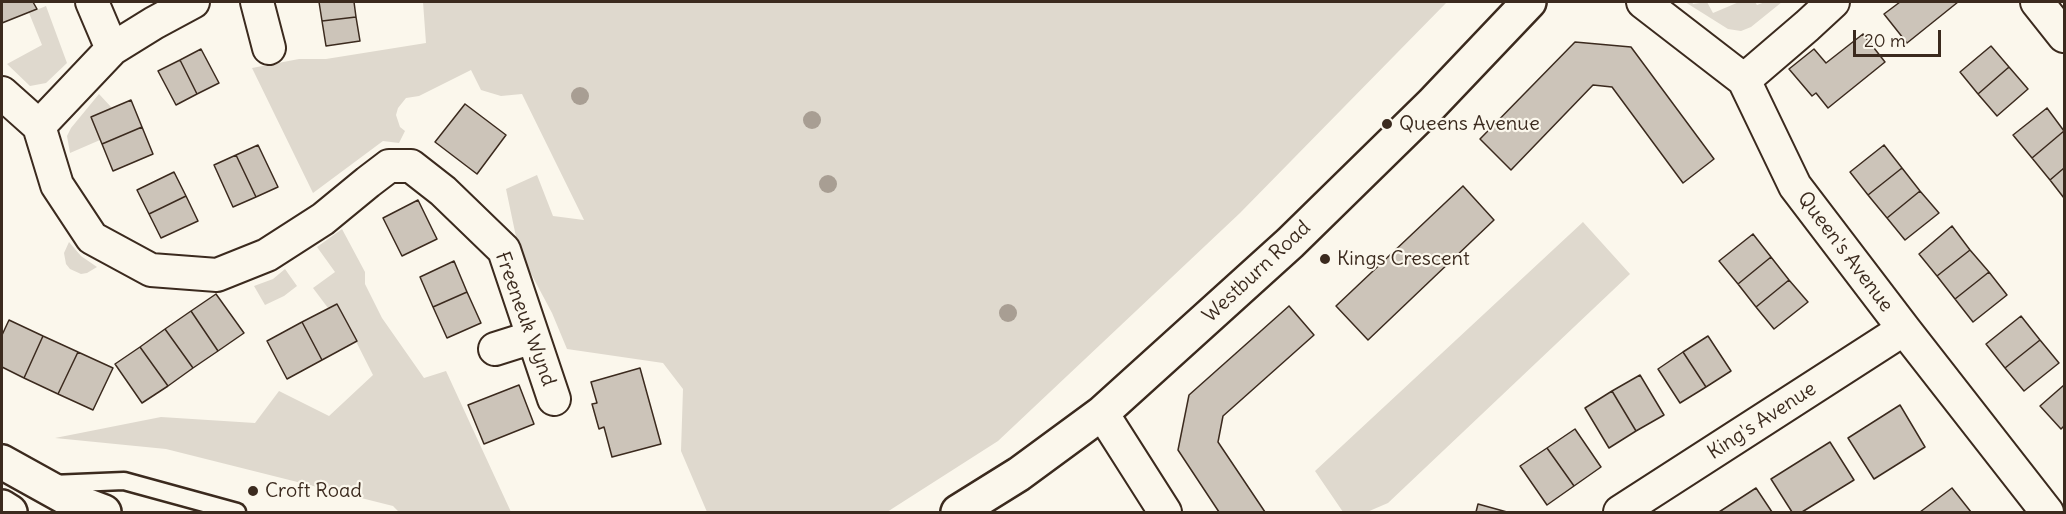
<!DOCTYPE html>
<style>
body{margin:0}
#map{position:relative;width:2066px;height:514px;overflow:hidden;background:#fbf7ec;font-family:Delius,sans-serif}
canvas{display:block}
.frame{position:absolute;inset:0;border:3px solid #3b2a1e;pointer-events:none}
.scale{position:absolute;left:1853px;top:30px;width:88px;height:27px;box-sizing:border-box;border:3px solid #3b2a1e;border-top:0;padding-left:8px;font-size:18px;line-height:21px;white-space:nowrap;color:#3b2a1e;-webkit-text-stroke:4px #fbf7ec;paint-order:stroke}
</style>
<div id="map">
<canvas width="2066" height="514"></canvas>
<div class="frame"></div>
<div class="scale">20 m</div>
</div>
<script>
const g = document.querySelector('canvas').getContext('2d');
g.lineJoin = 'round';
function fillPath(path, color) { g.fillStyle = color; g.fill(path, 'evenodd'); }
const shape = rows => new Path2D(rows.map(r => 'M' + r).join(''));
function trace(path, color, width, dash) { g.strokeStyle = color; g.lineWidth = width; g.lineCap = dash ? 'butt' : 'round'; g.setLineDash(dash || []); g.stroke(path); }
function drawText(font, color, halo, rows, align = 'center') {
  g.font = font + ' Delius,sans-serif'; g.lineWidth = 4.5; g.setLineDash([]); g.textBaseline = 'middle'; g.strokeStyle = halo; g.fillStyle = color; for (const [text, x, y, turn = 0] of rows) {
    g.save(); g.translate(x, y); g.rotate((+turn || 0) * Math.PI / 180); g.textAlign = isNaN(turn) ? turn : align; if (halo) g.strokeText(text, 0, 0); g.fillText(text, 0, 0); g.restore();
  }
}
fillPath(shape([
 [423,2,1447,2,1240,213,998,441,887,512,707,512,681,451,683,389,663,363,567,349,552,313,519,251,506,189,537,175,553,216,584,220,522,94,501,96,481,90,471,70,419,96,406,98,398,108,396,115,400,127,405,131,399,143,383,141,313,193,252,68,299,59,326,59,426,43],
 [1685,2,1692,2,1693,4,1707,2,1713,13,1739,2,1755,2,1757,5,1765,2,1782,2,1751,27,1741,31,1728,29],
 [46,6,67,63,46,83,30,86,7,64,42,45,29,13],
 [99,94,112,108,91,117,100,140,70,153,67,136,71,128],
 [1583,222,1630,274,1388,503,1367,512,1343,512,1315,471],
 [342,229,365,272,365,284,382,318,424,378,446,371,511,512,399,512,393,506,166,449,55,438,161,417,255,423,279,391,329,416,373,375,337,304,328,308,313,288,335,272,317,247],
 [69,242,81,256,97,267,87,273,81,274,70,269,66,264,64,253],
 [285,269,297,286,284,296,265,305,254,286,273,279]
]), '#dfd9ce');
const building = shape([
 [2,2,33,2,37,9,2,23,2,2],
 [319,2,354,2,356,17,322,21,319,2],
 [1900,2,1958,2,1907,43,1884,14,1900,2],
 [356,17,360,41,326,46,322,21,356,17],
 [1863,34,1885,62,1828,108,1816,93,1812,96,1789,69,1814,49,1826,63,1863,34],
 [1575,42,1631,47,1714,159,1683,183,1612,87,1593,85,1511,170,1480,139,1575,42],
 [1991,46,2009,67,1978,94,1960,72,1991,46],
 [201,49,219,83,197,94,180,60,201,49],
 [180,60,197,94,176,105,158,71,180,60],
 [2009,67,2028,89,1997,116,1978,94,2009,67],
 [131,100,142,127,102,144,91,117,131,100],
 [465,104,506,135,477,174,435,142,465,104],
 [2047,108,2064,131,2032,158,2013,135,2047,108],
 [142,127,153,154,113,171,102,144,142,127],
 [2064,131,2064,168,2050,180,2032,158,2064,131],
 [258,145,278,187,256,197,236,155,258,145],
 [1884,145,1902,168,1868,195,1850,172,1884,145],
 [236,155,256,197,233,207,214,165,236,155],
 [1902,168,1920,191,1887,218,1868,195,1902,168],
 [2064,168,2064,198,2050,180,2064,168],
 [174,172,186,196,149,214,137,190,174,172],
 [1463,186,1494,220,1368,340,1336,306,1463,186],
 [1920,191,1939,213,1905,240,1887,218,1920,191],
 [186,196,198,221,161,238,149,214,186,196],
 [418,200,437,239,402,256,383,218,418,200],
 [1952,226,1970,250,1937,276,1919,254,1952,226],
 [1753,234,1771,257,1738,284,1719,261,1753,234],
 [1970,250,1989,272,1955,299,1937,276,1970,250],
 [1771,257,1789,280,1756,307,1738,284,1771,257],
 [454,261,467,292,433,307,420,277,454,261],
 [1989,272,2007,295,1973,322,1955,299,1989,272],
 [1789,280,1808,302,1774,329,1756,307,1789,280],
 [467,292,481,323,447,338,433,307,467,292],
 [216,294,244,333,218,351,191,311,216,294],
 [337,304,357,341,322,360,302,322,337,304],
 [1289,306,1314,335,1223,416,1218,442,1265,512,1219,512,1178,450,1189,395,1289,306],
 [191,311,218,351,193,368,165,329,191,311],
 [2021,316,2040,340,2005,368,1986,344,2021,316],
 [9,320,43,336,24,378,2,367,2,335,9,320],
 [302,322,322,360,287,379,267,341,302,322],
 [165,329,193,368,168,386,140,347,165,329],
 [43,336,78,352,58,394,24,378,43,336],
 [1708,336,1731,371,1706,387,1683,352,1708,336],
 [2040,340,2059,363,2024,391,2005,368,2040,340],
 [140,347,168,386,142,403,115,364,140,347],
 [78,352,113,368,93,410,58,394,78,352],
 [1683,352,1706,387,1680,403,1658,369,1683,352],
 [640,368,661,444,612,457,604,427,599,429,592,404,597,403,591,382,640,368],
 [1640,375,1664,415,1636,431,1612,391,1640,375],
 [519,385,534,424,484,444,468,405,519,385],
 [2064,385,2064,426,2061,429,2040,406,2064,385],
 [1612,391,1636,431,1609,448,1585,408,1612,391],
 [1900,405,1925,447,1874,479,1848,438,1900,405],
 [1575,429,1601,467,1574,486,1547,448,1575,429],
 [1830,442,1854,480,1802,512,1792,512,1771,479,1830,442],
 [1547,448,1574,486,1547,505,1520,466,1547,448],
 [1756,488,1772,512,1719,512,1756,488],
 [1952,488,1971,512,1920,512,1952,488],
 [1478,504,1507,512,1476,512,1478,504]
]);
fillPath(building, '#ccc4b9');
trace(building, '#3b2a1e', 1.5);
const service = shape([
 [52,484,124,481,237,512]
]);
const minor = shape([
 [92,2,112,49],
 [257,2,269,48],
 [1643,2,1744,80,1795,186,1904,329,2047,512],
 [2037,2,2064,36],
 [1744,80,1807,26,1833,2],
 [2,93,39,126,57,185,92,238,151,270,217,275,267,255,323,219,368,182,389,166,411,166,443,191,504,250,554,399],
 [39,126,112,49,154,23,193,2],
 [495,349,533,337],
 [1102,413,1165,512],
 [1620,512,1904,329]
]);
const tertiary = shape([
 [958,512,1019,474,1102,413,1290,243,1432,104,1529,2]
]);
const primary = shape([
 [2,462,67,498,104,512],
 [2,507,10,512]
]);
trace(service, '#3b2a1e', 21);
trace(minor, '#3b2a1e', 36);
trace(tertiary, '#3b2a1e', 38);
trace(primary, '#3b2a1e', 38);
trace(service, '#fbf7ec', 16);
trace(minor, '#fbf7ec', 32);
trace(tertiary, '#fbf7ec', 33);
trace(primary, '#fbf7ec', 33);
g.fillStyle = '#a89e93';
for (const [x, y] of [
 [580,96],
 [812,120],
 [828,184],
 [1008,313]
]) { g.beginPath(); g.arc(x, y, 9, 0, 2 * Math.PI); g.fill(); }
for (const [x, y, r, color] of [
 [1387,124,6,"#3b2a1e"],
 [1325,259,6,"#3b2a1e"],
 [253,491,6,"#3b2a1e"]
]) { const dot = new Path2D(); dot.arc(x, y, r, 0, 2 * Math.PI); g.fillStyle = color; g.fill(dot); trace(dot, '#fbf7ec', 2); }
drawText('20px', '#3b2a1e', '#fbf7ec', [
 ["Queens Avenue",1399,124],
 ["Kings Crescent",1337,259],
 ["Croft Road",265,491]
], 'left');
drawText('20px', '#3b2a1e', '#fbf7ec', [
 ["Queen's Avenue",1845,252,53],
 ["Westburn Road",1257,272,-43],
 ["Freeneuk Wynd",525,319,70],
 ["King's Avenue",1762,421,-33]
]);
</script>
